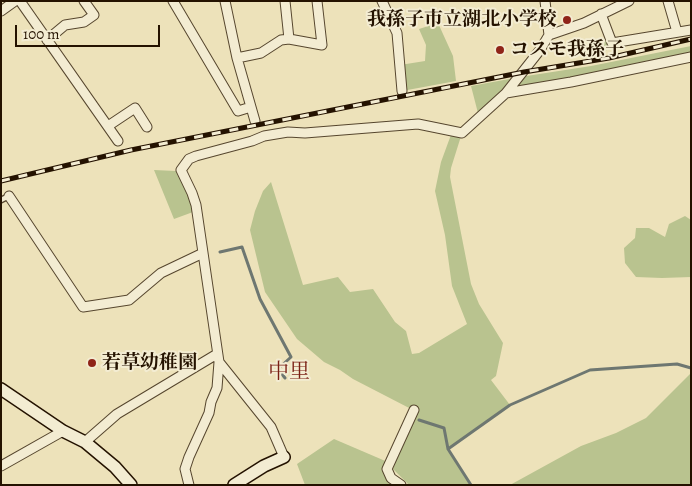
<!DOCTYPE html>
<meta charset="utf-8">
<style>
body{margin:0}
#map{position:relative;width:692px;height:486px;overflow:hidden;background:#ede2ba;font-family:Alegreya,serif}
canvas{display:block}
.frame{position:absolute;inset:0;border:2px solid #241200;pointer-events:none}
.scale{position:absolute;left:15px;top:25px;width:145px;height:22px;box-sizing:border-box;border:2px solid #241200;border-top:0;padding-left:6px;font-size:15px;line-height:18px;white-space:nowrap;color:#241200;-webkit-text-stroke:4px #f3ecd2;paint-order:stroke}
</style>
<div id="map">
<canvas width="692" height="486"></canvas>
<div class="frame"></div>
<div class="scale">100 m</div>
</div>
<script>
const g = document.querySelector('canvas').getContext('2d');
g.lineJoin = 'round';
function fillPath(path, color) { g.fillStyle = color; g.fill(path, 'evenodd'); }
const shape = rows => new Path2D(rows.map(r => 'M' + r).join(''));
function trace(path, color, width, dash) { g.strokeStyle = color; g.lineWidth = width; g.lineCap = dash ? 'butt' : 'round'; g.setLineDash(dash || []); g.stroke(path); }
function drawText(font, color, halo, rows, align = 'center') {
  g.font = font + ' Alegreya,"Noto Serif JP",serif'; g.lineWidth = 4; g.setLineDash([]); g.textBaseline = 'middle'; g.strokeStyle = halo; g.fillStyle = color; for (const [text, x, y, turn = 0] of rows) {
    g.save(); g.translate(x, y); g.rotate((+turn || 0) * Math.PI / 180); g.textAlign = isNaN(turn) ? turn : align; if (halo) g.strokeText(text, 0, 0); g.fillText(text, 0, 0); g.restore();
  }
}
fillPath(shape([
 [438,23,453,56,456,81,402,91,400,65,425,61,426,45,419,29],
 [606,41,610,49,586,57,583,49],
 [691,46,691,57,506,93,479,117,471,86,520,77,591,66],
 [452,132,462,133,451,168,450,177,471,284,479,304,503,343,496,376,491,380,510,405,448,449,471,485,409,485,393,469,413,410,353,379,340,370,324,362,297,339,265,292,250,230,255,211,263,191,271,182,303,285,338,277,350,292,373,289,395,322,406,331,412,354,419,353,467,324,452,286,445,235,435,191,441,162],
 [154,170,176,171,188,194,193,212,174,219],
 [685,216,691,220,691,277,662,278,636,277,625,263,624,248,635,238,636,228,649,228,665,237,669,224],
 [691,373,691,485,510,485,581,446,616,433,646,418],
 [334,439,390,463,387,469,401,485,305,485,297,464]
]), '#b9c38f');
trace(shape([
 [220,252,242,247,260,299,291,357,278,369,285,378],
 [419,420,444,428,448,449,471,485],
 [448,449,510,405,590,370,677,364,691,368]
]), '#6e7771', 3);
const lane = shape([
 [1,200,9,196]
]);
const street = shape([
 [20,1,118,141],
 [173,1,238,111,251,107],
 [225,1,237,58,255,121],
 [285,1,289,39,322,45,317,1],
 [382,1,397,33,402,91],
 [668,1,677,32],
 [1,11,15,1],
 [601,14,612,43,691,30],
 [549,35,584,23,629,1],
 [47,40,65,25,84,22,94,15,84,1],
 [237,58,261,53,281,40,289,39],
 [506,93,540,50,549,35,545,1],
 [108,126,135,108,147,127],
 [9,196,83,307,129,300,161,273,203,253],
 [219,362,271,427,284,457],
 [85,442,117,414,217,354],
 [1,466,63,431],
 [189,485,185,469,189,457,209,413,211,402,217,388,219,362,196,205,192,193,181,170,189,159,196,156,252,141,264,136,288,132,305,133,418,124,462,133,506,93,571,82,691,57],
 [401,485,391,478,387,469,414,410]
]);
const secondary = shape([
 [1,389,63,431,85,442,115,467,131,485],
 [234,485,264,466,284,457]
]);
trace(lane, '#56462e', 7);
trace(street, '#56462e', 11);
trace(secondary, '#241200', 14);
trace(lane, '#f3ecd2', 4.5);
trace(street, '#f3ecd2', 9);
trace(secondary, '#f3ecd2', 11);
const rail = shape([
 [1,181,131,150,524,72,609,58,691,39]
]);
trace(rail, '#241200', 5);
trace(rail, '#f3ecd2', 3, [9]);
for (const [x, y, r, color] of [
 [567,20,5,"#8f2418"],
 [500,50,5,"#8f2418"],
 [92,363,5,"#8f2418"]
]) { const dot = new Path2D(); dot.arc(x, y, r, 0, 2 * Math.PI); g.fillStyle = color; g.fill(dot); trace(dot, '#f3ecd2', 2); }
drawText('bold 19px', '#241200', '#f3ecd2', [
 ["我孫子市立湖北小学校",557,20,"right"],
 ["コスモ我孫子",510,50],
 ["若草幼稚園",102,363]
], 'left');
drawText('21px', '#7a1f14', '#f3ecd2', [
 ["中里",289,373]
]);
</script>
